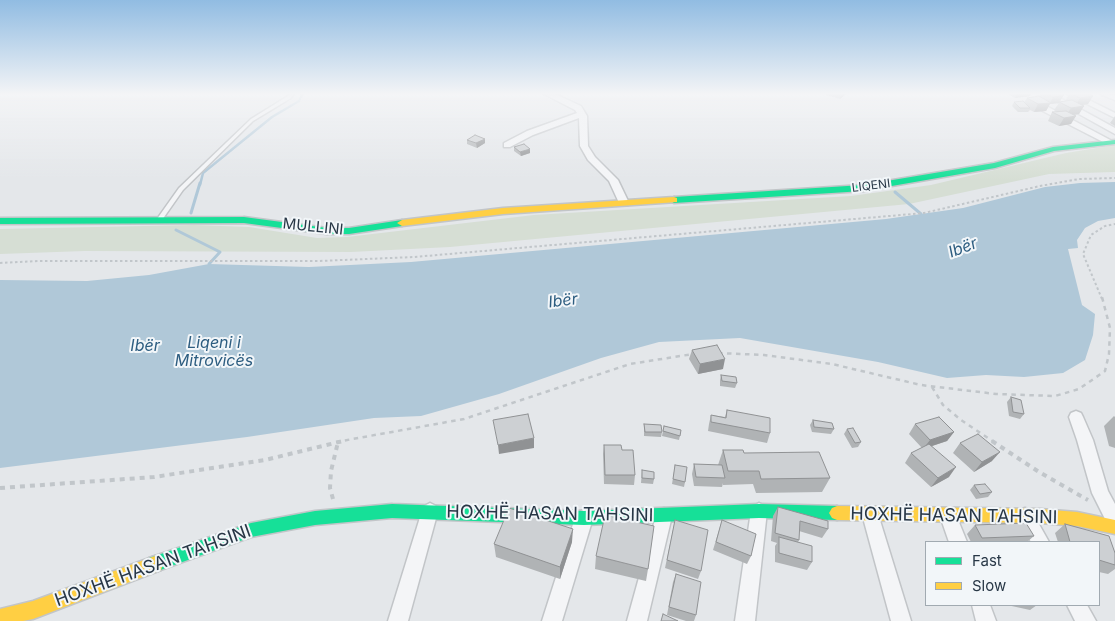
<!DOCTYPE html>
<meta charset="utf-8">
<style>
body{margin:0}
#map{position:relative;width:1115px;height:621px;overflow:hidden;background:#e4e7ea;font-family:Inter,sans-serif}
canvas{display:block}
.legend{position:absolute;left:925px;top:541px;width:175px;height:65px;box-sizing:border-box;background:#f2f6f9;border:1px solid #a1aab1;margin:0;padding:6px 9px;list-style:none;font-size:15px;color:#283746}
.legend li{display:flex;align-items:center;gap:10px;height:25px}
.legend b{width:25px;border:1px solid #a1aab1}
</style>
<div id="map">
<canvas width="1115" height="621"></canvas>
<ul class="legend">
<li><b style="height:6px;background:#16e098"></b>Fast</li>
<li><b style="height:6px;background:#ffcf43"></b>Slow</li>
</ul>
</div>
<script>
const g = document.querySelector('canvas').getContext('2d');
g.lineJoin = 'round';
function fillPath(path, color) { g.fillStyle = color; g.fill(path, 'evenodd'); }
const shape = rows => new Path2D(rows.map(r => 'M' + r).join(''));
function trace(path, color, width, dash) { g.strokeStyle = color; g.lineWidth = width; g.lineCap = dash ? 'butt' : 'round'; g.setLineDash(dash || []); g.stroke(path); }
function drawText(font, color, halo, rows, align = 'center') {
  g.font = font + ' Inter,sans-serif'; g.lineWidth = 4; g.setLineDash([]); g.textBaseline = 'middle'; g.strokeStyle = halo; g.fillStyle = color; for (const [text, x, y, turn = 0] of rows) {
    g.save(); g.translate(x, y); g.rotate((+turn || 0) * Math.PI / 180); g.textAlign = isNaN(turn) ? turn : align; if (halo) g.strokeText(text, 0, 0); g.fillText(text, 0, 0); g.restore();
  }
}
fillPath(shape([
 [1115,145,1115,172,1049,174,909,204,450,247,351,252,85,251,0,254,0,229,194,225,249,227,317,238,347,237,534,215,851,196,931,185,1066,153]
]), '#d6ded4');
fillPath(shape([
 [1115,182,1115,218,1098,221,1085,228,1077,240,1078,248,1068,249,1082,305,1095,314,1093,335,1085,360,1063,373,1024,377,986,375,947,378,878,362,740,338,659,342,601,358,499,394,421,416,374,418,247,437,0,468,0,280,87,281,149,275,209,264,309,267,411,262,886,219,963,208,1045,187,1080,183]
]), '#b0c8d8');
trace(shape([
 [200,185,203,173,272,117,299,101,303,93]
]), '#b0c8d8', 2.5);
trace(shape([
 [895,192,921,214],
 [191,213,200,183],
 [176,230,220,252,209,264]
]), '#b0c8d8', 3);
const lane = shape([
 [290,93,294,93,291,98,253,121,183,190,162,220,158,220,157,219,179,188,251,119,288,96,290,93]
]);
const street = shape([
 [542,93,553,93,581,106,587,116,588,146,595,157,618,180,629,203,628,205,620,205,609,181,588,160,580,146,579,118,533,135,510,147,504,147,504,143,527,131,577,113,575,110,542,93],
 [1041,93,1051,93,1115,128,1115,134,1041,93],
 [1065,93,1075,93,1115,113,1115,118,1065,93],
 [1101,93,1115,95,1115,100,1102,95,1101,93],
 [1029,100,1035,100,1114,142,1113,144,1107,144,1029,104,1029,100],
 [1076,411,1081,413,1083,417,1093,440,1108,491,1115,504,1115,529,1109,527,1092,493,1077,440,1069,417,1071,413,1076,411],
 [430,503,436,506,438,511,408,621,388,621,422,511,424,506,430,503],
 [759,503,765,506,767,511,755,621,735,621,751,511,753,506,759,503],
 [870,506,876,508,878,514,911,621,891,621,862,514,864,508,870,506],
 [664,508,670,510,672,516,647,621,627,621,656,516,658,510,664,508],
 [948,508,954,510,967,542,949,542,940,516,942,510,948,508],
 [1025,508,1031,510,1049,542,1031,542,1017,516,1019,510,1025,508],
 [584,510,590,512,593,518,562,621,542,621,575,518,578,512,584,510],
 [972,605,990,605,996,621,976,621,972,605],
 [1067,605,1087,605,1096,621,1075,621,1067,605]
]);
const fast = shape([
 [1115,140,1115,144,1054,151,995,168,863,191,674,203,669,200,674,197,863,185,994,163,1053,147,1115,140],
 [244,217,327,228,349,228,402,220,407,223,402,226,349,234,327,234,244,223,0,224,0,218,244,217],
 [392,504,584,511,759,504,837,506,842,508,845,513,842,518,837,520,759,518,584,525,392,518,315,525,251,537,155,572,149,570,147,564,149,558,155,556,251,523,315,511,392,504]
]);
const slow = shape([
 [674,197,677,198,677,202,503,214,402,226,397,223,402,220,503,208,674,197],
 [837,506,1040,509,1077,512,1115,520,1115,534,1077,526,1040,523,837,520,832,518,829,513,832,508,837,506],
 [155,556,161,558,163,564,161,570,33,619,23,621,0,621,0,609,33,601,155,556]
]);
trace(lane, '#c2c5c8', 3);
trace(street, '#c2c5c8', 3);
trace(fast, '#c2c5c8', 3);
trace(slow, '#c2c5c8', 3);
trace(shape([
 [0,263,39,261,319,261,414,257,924,213,1040,186,1079,179,1115,178],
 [1102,299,1083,254,1091,235,1105,226,1115,224]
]), '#c1c6ca', 2, [2.5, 2.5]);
trace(shape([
 [718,353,764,355,832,364,921,385,996,394,1055,396,1079,389,1105,371,1109,354,1110,328,1102,297],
 [932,387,943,405,961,420,994,442],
 [336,442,464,419,630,364,693,354]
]), '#c1c6ca', 2.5, [4.5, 4.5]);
trace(shape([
 [992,441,1039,472,1088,500],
 [0,488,154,477,265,460,343,441],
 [333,499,330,488,331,471,338,442]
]), '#c1c6ca', 4, [5, 5]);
fillPath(lane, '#f4f5f7');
fillPath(street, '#f4f5f7');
fillPath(fast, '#16e098');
fillPath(slow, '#ffcf43');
fillPath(shape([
 [827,93,847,93,840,99,826,95],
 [1006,93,1031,93,1030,96,1015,98],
 [1041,93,1061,93,1059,102,1065,101,1070,93,1093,96,1088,104,1082,105,1084,106,1079,114,1074,115,1071,124,1059,126,1048,121,1052,112,1057,112,1054,110,1059,103,1050,104,1046,111,1034,112,1030,110,1028,112,1018,112,1012,106,1014,102,1024,102,1027,98,1040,97],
 [1115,116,1115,126,1110,123],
 [485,139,485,143,477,148,467,144,467,140],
 [514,147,530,153,521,156,514,151],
 [692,350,723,369,698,374,689,359],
 [721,375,737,383,735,388,720,386,720,380],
 [1011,397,1024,414,1020,419,1009,416,1007,402],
 [727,410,770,433,767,443,708,431,709,424,711,415,725,417],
 [1114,416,1115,417,1115,448,1109,446,1104,426],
 [813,420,834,429,831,434,812,432,810,425],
 [644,424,662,432,661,437,644,436],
 [915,424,954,432,947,441,932,446,949,477,931,487,905,463,911,453,922,448,909,434],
 [664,426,681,430,679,440,662,436],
 [847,429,861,442,858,447,852,448,844,434],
 [960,443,992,461,974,472,953,453],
 [604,445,622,450,635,475,634,485,604,484,603,454],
 [723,450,744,453,830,478,822,492,756,493,753,484,723,485,723,483,722,487,694,486,692,474,694,464,718,465],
 [675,465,685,482,684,487,672,484],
 [642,470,654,479,653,484,641,483],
 [974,485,992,492,988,497,976,499,970,490],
 [778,507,828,529,822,538,799,531,799,540,798,542,812,562,807,570,775,562,775,546,777,543,771,541,773,516],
 [675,520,701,571,698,579,665,568],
 [722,520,751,556,747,564,713,550],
 [1065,524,1109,536,1115,553,1115,569,1108,574,1099,572,1099,542,1058,542,1055,533],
 [975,525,1034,536,1027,542,971,542,967,534],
 [572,542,560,579,496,557,494,544],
 [596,556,648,569,646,581,595,569],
 [676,574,696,615,694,621,686,621,667,615,673,582],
 [1007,605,1037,605,1030,610]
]), '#b0b3b5');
fillPath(shape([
 [842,93,847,93,840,99],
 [1017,93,1031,93,1030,96,1015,98],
 [1064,95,1059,103,1050,104,1046,111,1034,112,1038,104,1050,103,1053,97],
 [1093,96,1088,104,1075,106,1080,98],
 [1084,106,1079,114,1066,116,1071,108],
 [1076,116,1071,124,1059,126,1064,118],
 [485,139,485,143,477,148,476,143],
 [530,149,530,153,521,156,520,152],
 [725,359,723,369,698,374,700,364],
 [954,432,947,441,923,449,930,440],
 [534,438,534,448,499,454,498,445],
 [1000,452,992,461,974,472,982,462],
 [956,467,949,477,931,487,938,478],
 [573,529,572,542,560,579,560,567]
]), '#909294');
const building = shape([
 [1046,93,1061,93,1064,95,1053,97,1046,93],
 [1070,93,1088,93,1093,96,1080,98,1070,93],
 [1039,96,1051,103,1038,104,1027,98,1039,96],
 [1072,100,1084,106,1071,108,1059,102,1072,100],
 [1023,101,1030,108,1020,108,1014,102,1023,101],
 [1066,111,1076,116,1064,118,1052,112,1066,111],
 [475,135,485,139,476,143,467,140,475,135],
 [524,144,530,149,520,152,514,147,524,144],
 [717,345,725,359,700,364,692,350,717,345],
 [721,375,736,377,737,383,722,381,721,375],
 [1011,397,1021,400,1024,414,1013,412,1011,397],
 [727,410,770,418,770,433,711,422,711,415,726,418,727,410],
 [528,414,534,438,498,445,493,420,528,414],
 [939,417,954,432,930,440,915,424,939,417],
 [813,420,832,423,834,429,814,427,813,420],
 [644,424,661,425,662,432,645,432,644,424],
 [664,426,681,430,680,436,663,431,664,426],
 [853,428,861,442,855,443,847,429,853,428],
 [978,434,1000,452,982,462,960,443,978,434],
 [929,444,956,467,938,478,911,453,929,444],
 [604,445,621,445,622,450,633,450,635,475,605,475,604,445],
 [723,450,743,450,744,453,819,452,830,478,761,479,759,471,728,471,723,450],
 [694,464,722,465,725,478,696,477,694,464],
 [675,465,687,467,685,482,673,479,675,465],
 [642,470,654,472,654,479,642,478,642,470],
 [985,484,992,492,980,494,974,485,985,484],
 [778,507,828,521,828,529,800,521,799,540,775,533,778,507],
 [509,508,573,529,560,567,494,544,509,508],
 [605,515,654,526,648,569,596,556,605,515],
 [675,520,708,530,701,571,667,560,675,520],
 [722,520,756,534,751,556,716,542,722,520],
 [1026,523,1034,536,982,538,975,525,1026,523],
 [1065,524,1109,536,1115,553,1115,565,1099,560,1099,542,1070,542,1065,524],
 [779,537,812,546,812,562,779,553,779,537],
 [676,574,701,582,696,615,669,607,676,574],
 [663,614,678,621,661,621,663,614]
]);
fillPath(building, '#cdd0d3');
trace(building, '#909294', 1);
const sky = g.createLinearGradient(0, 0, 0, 180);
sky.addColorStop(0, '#91bce2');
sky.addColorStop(0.52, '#f3f4f6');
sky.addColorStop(1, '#f3f4f600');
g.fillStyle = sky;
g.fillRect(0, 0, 1115, 180);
drawText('12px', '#283746', '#f2f6f9', [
 ["LIQENI",871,186,-7]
]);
drawText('15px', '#283746', '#f2f6f9', [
 ["MULLINI",313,227,6]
]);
drawText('italic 16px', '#2d5d80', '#f2f6f9', [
 ["Ibër",963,248,-21],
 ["Ibër",563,301,-7],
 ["Liqeni i",214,343],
 ["Mitrovicës",214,361],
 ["Ibër",145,346]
]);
drawText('18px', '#283746', '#f2f6f9', [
 ["HOXHË HASAN TAHSINI",550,514,1],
 ["HOXHË HASAN TAHSINI",954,516,1],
 ["HOXHË HASAN TAHSINI",153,566,-20]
]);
</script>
